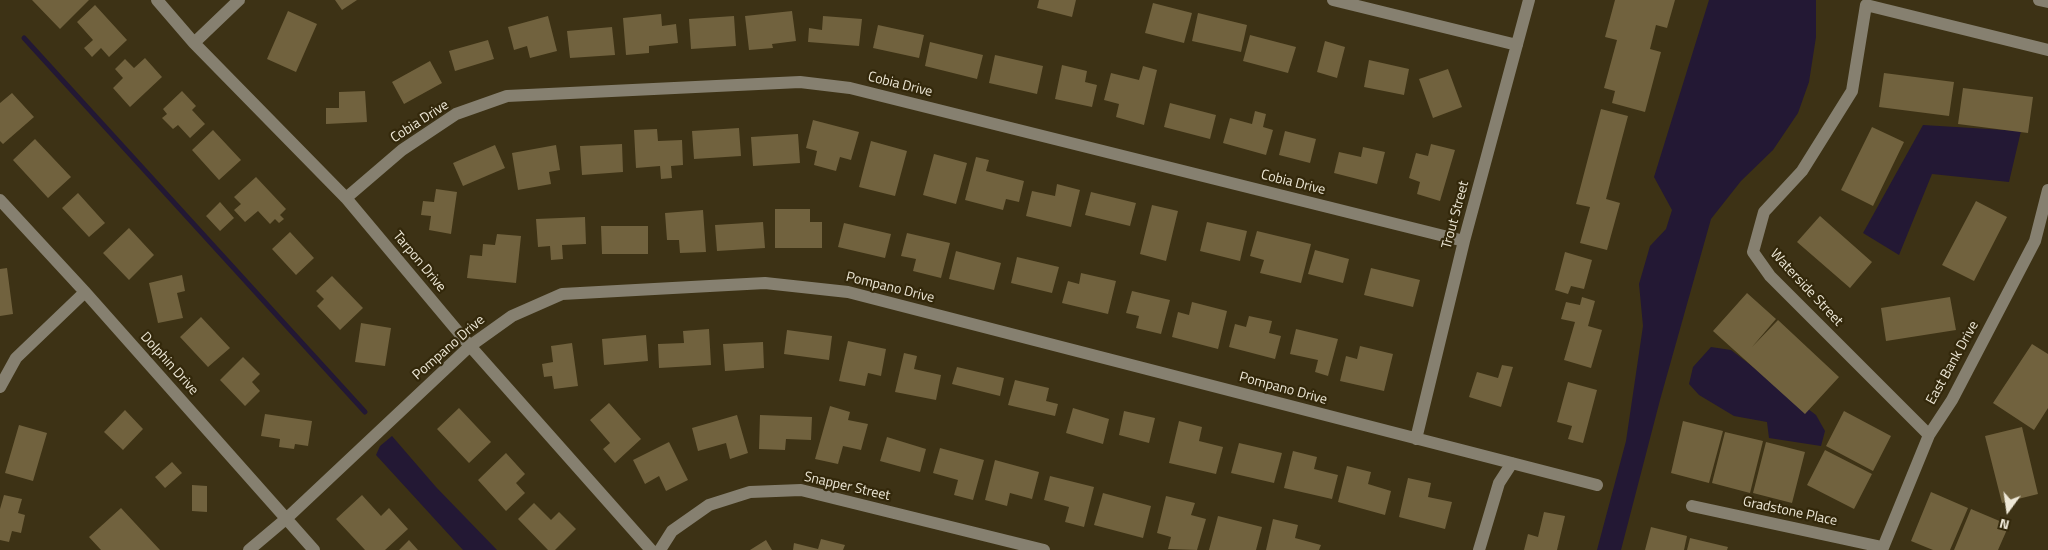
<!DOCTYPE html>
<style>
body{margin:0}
#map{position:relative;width:2048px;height:550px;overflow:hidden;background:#3d3215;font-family:"Titillium Web",sans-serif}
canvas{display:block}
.north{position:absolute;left:1983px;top:485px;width:50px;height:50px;-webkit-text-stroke:4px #33280b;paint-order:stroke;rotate:194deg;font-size:14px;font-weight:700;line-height:20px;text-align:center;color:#eee8d7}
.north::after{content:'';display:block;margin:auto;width:18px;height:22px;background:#eee8d7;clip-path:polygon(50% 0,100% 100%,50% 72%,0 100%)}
</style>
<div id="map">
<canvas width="2048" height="550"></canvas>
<div class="north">N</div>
</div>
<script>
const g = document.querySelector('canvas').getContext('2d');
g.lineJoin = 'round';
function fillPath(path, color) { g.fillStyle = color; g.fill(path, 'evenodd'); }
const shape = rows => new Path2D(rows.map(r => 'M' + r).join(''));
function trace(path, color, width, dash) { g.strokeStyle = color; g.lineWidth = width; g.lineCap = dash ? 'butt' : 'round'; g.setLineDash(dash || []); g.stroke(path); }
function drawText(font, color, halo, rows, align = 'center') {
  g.font = font + ' "Titillium Web",sans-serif'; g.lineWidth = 4.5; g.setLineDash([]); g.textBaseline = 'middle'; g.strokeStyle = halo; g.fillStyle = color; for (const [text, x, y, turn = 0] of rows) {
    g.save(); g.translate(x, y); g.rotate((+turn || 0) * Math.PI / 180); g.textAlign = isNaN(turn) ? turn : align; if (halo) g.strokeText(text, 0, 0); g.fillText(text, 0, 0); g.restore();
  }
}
fillPath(shape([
 [1709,0,1816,0,1816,37,1809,82,1798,113,1773,150,1741,181,1711,219,1660,400,1621,550,1597,550,1626,441,1643,326,1639,284,1650,246,1666,229,1672,210,1654,177],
 [1923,125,2021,131,2009,182,1932,174,1899,255,1863,233],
 [1711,347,1731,350,1816,415,1825,431,1821,446,1769,438,1767,422,1734,416,1699,395,1689,384,1693,367],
 [392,436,436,487,497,550,463,550,376,455,380,446]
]), '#231834');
trace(shape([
 [24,38,365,412]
]), '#231834', 5);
fillPath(shape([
 [32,0,89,0,60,29],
 [335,0,357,0,342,10],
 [1039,0,1076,0,1072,17,1037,8],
 [1615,0,1675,0,1667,28,1656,25,1650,49,1661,52,1645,112,1612,103,1615,91,1604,88,1617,40,1605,37],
 [1153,3,1192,13,1184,43,1145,33],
 [95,5,127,40,109,57,101,48,92,57,84,48,93,40,77,22],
 [288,11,317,24,296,72,267,59],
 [792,11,796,41,772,44,773,48,749,50,745,16],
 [1198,13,1247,25,1241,52,1192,41],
 [661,14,662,26,676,24,678,43,649,46,649,53,626,55,623,18],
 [548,16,557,51,530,58,527,46,514,50,508,27],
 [734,16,736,46,691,49,689,19],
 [823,16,862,19,859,46,808,42,809,28,822,30],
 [878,25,924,35,919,58,873,48],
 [612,27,615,55,570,58,567,31],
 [1250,35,1296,47,1288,73,1243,61],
 [488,40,494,59,455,71,449,51],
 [1325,41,1345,47,1337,78,1317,72],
 [930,42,983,55,977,79,925,66],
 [995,55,1043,66,1037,94,989,83],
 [145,58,162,77,130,107,113,88,123,78,115,69,125,59,134,68],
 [1369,60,1409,69,1404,95,1364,87],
 [430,61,442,83,404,104,392,82],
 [1062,65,1087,71,1085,82,1097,85,1092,107,1055,99],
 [1143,66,1157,70,1144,125,1116,117,1119,104,1104,100,1111,73,1139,80],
 [1448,69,1462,107,1433,118,1419,79],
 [1884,73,1954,82,1949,116,1879,107],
 [1963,88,2033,97,2028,133,1958,124],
 [182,91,196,106,192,110,205,124,190,138,178,125,173,129,162,118,167,114,163,109],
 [365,91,367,122,326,124,326,108,339,108,339,92],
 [12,93,34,117,3,144,0,141,0,103],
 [1170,103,1216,115,1210,139,1164,127],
 [1601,109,1628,116,1606,199,1620,203,1607,250,1580,243,1590,207,1576,204],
 [1255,111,1266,114,1263,127,1273,130,1266,155,1223,143,1230,118,1252,124],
 [813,120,859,132,851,160,840,157,836,171,814,165,817,151,806,148],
 [1872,127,1904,142,1873,206,1841,190],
 [739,128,741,156,694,159,692,131],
 [657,129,658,141,682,140,683,165,671,166,672,178,661,179,660,166,636,168,634,130],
 [213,130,241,160,219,180,192,150],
 [1285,131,1316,139,1310,163,1279,155],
 [798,134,800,163,753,166,751,137],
 [35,139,71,177,48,198,13,160],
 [871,141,907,151,895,196,859,187],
 [622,144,623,172,582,175,580,146],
 [1431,144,1455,150,1440,201,1417,194,1420,182,1409,178,1416,153,1428,156],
 [495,145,505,168,463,186,453,163],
 [556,145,560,170,549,172,551,184,518,190,512,153],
 [1363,147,1385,152,1377,184,1334,173,1339,152,1361,157],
 [934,154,967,163,956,204,923,195],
 [976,157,989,160,986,171,1024,181,1019,202,1006,199,1003,210,965,200],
 [256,177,286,209,280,215,284,219,279,223,275,219,270,224,258,211,245,222,234,210,241,204,234,197],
 [1057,184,1080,190,1071,227,1026,216,1032,191,1055,196],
 [436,189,457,192,451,234,429,230,431,216,421,215,423,201,434,202],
 [1091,192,1136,203,1130,226,1085,215],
 [78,193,105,223,89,237,62,208],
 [1976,201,2007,217,1974,281,1942,265],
 [220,202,234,218,220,231,206,216],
 [1152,205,1178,211,1166,261,1140,254],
 [775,209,810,209,810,222,822,222,822,248,775,248],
 [703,210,706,252,680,253,679,240,667,240,665,213],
 [1820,216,1872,262,1850,288,1797,242],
 [585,217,586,244,562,245,563,259,551,260,550,246,538,247,536,219],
 [763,222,765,248,717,251,715,225],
 [1207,222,1247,231,1240,261,1200,251],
 [844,223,891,234,885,258,838,247],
 [601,226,648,226,648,254,602,254],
 [129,228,154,255,129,280,103,253],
 [1257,231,1311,244,1301,283,1260,273,1264,260,1250,256],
 [290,232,314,258,296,275,272,249],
 [907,233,950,243,941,278,913,271,916,259,901,256],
 [497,234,521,236,516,283,467,278,470,255,482,256,483,244,495,245],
 [1315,250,1349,259,1343,283,1308,274],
 [956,251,1001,263,994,290,949,279],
 [1565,252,1592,260,1584,289,1571,286,1568,294,1555,290],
 [1017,257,1059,267,1052,293,1011,283],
 [7,268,13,314,0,316,0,269],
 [1371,268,1420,280,1413,307,1364,295],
 [1081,273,1116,281,1108,314,1062,303,1068,281,1079,284],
 [182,275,185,291,177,293,183,318,158,323,149,283],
 [332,276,363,308,340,330,317,306,324,299,316,291],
 [1132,291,1170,300,1161,334,1136,328,1139,316,1126,313],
 [1747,293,1776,319,1752,347,1778,320,1839,377,1805,414,1713,331],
 [1582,297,1595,301,1588,326,1602,330,1591,368,1564,360,1575,322,1561,319,1566,302,1580,305],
 [1950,297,1956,330,1886,341,1881,308],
 [1192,302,1227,311,1218,349,1172,337,1178,312,1189,315],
 [1249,316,1272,321,1269,333,1281,336,1275,359,1229,347,1235,324,1246,327],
 [201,317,230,348,208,367,180,337],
 [361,323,391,328,385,366,355,362],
 [709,329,711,365,659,368,658,344,684,343,683,331],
 [1296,329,1338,339,1328,376,1315,372,1318,360,1290,354],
 [787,330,832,336,829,360,784,354],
 [646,335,648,361,604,365,602,339],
 [848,341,886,349,881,376,868,373,865,386,839,381],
 [763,342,764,368,725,371,723,344],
 [572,343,578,386,554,389,552,376,544,377,542,364,553,362,551,346],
 [2032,344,2048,354,2048,408,2034,430,1993,403],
 [1360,346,1393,354,1384,391,1340,381,1346,356,1357,359],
 [904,353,917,356,914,369,941,375,936,400,895,392],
 [243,357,260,374,252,382,260,391,245,406,220,380],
 [1502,365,1513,367,1501,407,1469,397,1477,372,1498,378],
 [957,367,1004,378,1000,396,952,384],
 [1015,380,1049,388,1046,401,1058,404,1055,416,1008,405],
 [1568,382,1597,390,1583,443,1568,439,1572,426,1557,422],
 [609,403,641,439,615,463,603,449,610,443,590,420],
 [830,406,850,412,848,420,868,424,861,450,843,446,838,464,815,459],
 [459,408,491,442,469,463,437,429],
 [1073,408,1109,419,1103,444,1066,433],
 [125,410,143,429,123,450,104,432],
 [1124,411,1155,418,1149,443,1119,435],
 [1844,411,1891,436,1873,471,1826,446],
 [265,414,312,421,308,446,295,444,294,449,279,447,280,439,261,436],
 [737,415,748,453,730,459,726,443,698,451,692,428],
 [760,415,812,417,811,440,786,439,785,450,759,449],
 [1179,421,1202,427,1199,441,1223,447,1216,474,1169,463],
 [1683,421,1723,431,1709,483,1671,473],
 [19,425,47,433,33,481,5,473],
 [2022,427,2038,494,2002,503,1985,436],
 [1725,432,1763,441,1750,493,1712,483],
 [887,437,926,449,920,472,880,461],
 [669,442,688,480,666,491,659,476,645,484,633,460],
 [1766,442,1805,452,1792,503,1753,493],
 [1239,443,1282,453,1274,483,1231,473],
 [940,448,984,460,973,500,954,495,958,480,933,473],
 [1825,450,1872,474,1854,509,1807,485],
 [1293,451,1317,457,1314,469,1338,475,1332,499,1284,488],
 [506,453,525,474,516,483,525,493,506,511,478,480],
 [995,460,1039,472,1032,499,1010,493,1007,506,985,500],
 [172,462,182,473,165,488,155,477],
 [1347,466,1371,472,1368,484,1391,491,1385,515,1338,502],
 [1050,476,1094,487,1084,527,1065,522,1069,507,1044,500],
 [1408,478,1431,483,1428,497,1452,502,1445,529,1399,517],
 [192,485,207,486,207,512,192,511],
 [1931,492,1968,508,1950,550,1933,550,1911,541],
 [1103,493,1151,506,1143,538,1094,525],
 [4,495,22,499,18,513,25,515,21,533,12,531,9,542,0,540,0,509],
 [362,495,381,516,389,508,408,529,385,550,365,550,336,519],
 [1166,496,1195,503,1191,515,1206,519,1197,550,1168,549,1171,537,1157,533],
 [534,503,551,520,559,512,576,529,555,550,548,550,518,519],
 [121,508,160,550,101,550,89,537],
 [1971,509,2009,525,1998,550,1954,550],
 [1544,512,1565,516,1557,550,1524,550,1528,534,1538,537],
 [1218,516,1262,527,1256,550,1209,550],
 [1273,519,1298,525,1295,538,1321,545,1319,550,1266,550],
 [1651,527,1687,536,1684,550,1645,550],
 [1690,538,1728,547,1727,550,1687,550],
 [821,539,845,545,843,550,793,550,794,543,818,549],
 [409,540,418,550,399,550],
 [766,540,772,550,750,550]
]), '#71623e');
trace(shape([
 [157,0,194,43,346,198,470,346,651,550],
 [1333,0,1517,45],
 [2039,0,2048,2],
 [1866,5,1852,91,1802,171,1764,212,1753,252,1770,276,1929,435],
 [1866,5,2048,50],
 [194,43,239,0],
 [346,198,402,150,456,114,507,96,800,82,850,88,1464,241],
 [0,200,85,292,314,550],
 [0,387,16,358,85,292],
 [1416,439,1464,241,1529,0],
 [1692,506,1882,547],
 [249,550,287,518,470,346,512,316,562,294,765,283,848,292,1597,485],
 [660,550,672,531,709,505,750,492,801,490,1044,550],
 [1479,550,1499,483,1512,463],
 [1882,550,1929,435,1952,400,2035,241,2048,190]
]), '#868070', 12);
drawText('14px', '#eee8d7', '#33280b', [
 ["Cobia Drive",900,85,14],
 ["Cobia Drive",420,122,-33],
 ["Cobia Drive",1293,183,14],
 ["Trout Street",1456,215,-75],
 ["Tarpon Drive",419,262,50],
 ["Pompano Drive",890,288,14],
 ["Waterside Street",1806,288,47],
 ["Pompano Drive",449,348,-41],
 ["East Bank Drive",1953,363,-61],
 ["Dolphin Drive",169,364,48],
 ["Pompano Drive",1283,389,15],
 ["Snapper Street",847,487,13],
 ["Gradstone Place",1790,512,12]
]);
</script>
